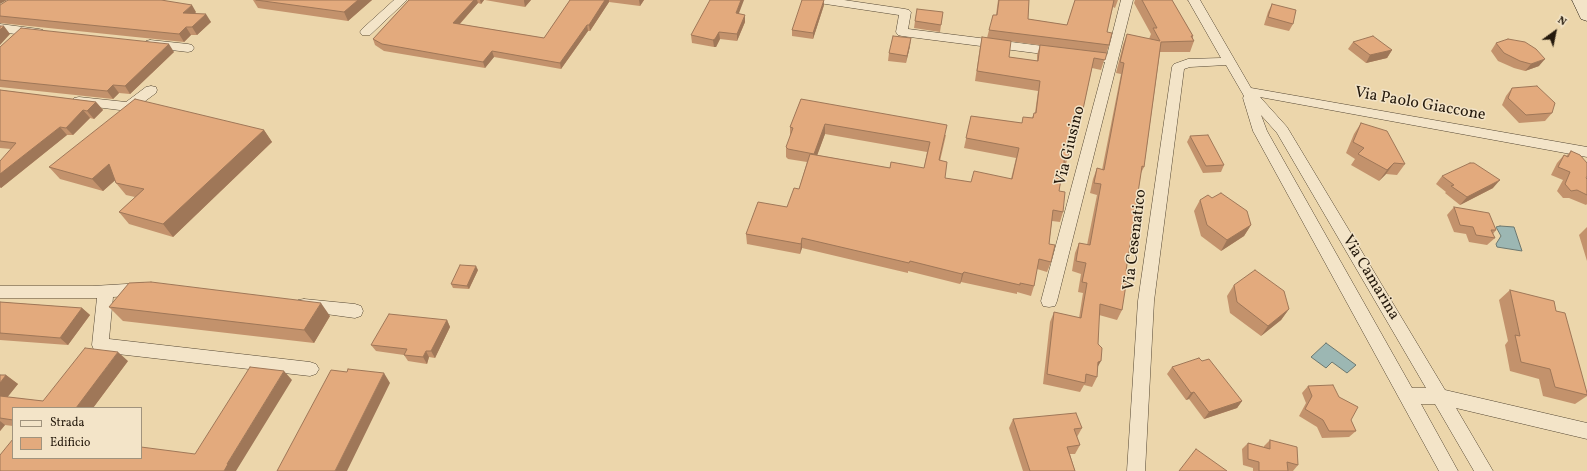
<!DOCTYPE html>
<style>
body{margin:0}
#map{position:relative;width:1587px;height:471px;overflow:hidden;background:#ecd6ab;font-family:Vollkorn,serif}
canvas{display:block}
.legend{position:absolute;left:12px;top:407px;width:130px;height:52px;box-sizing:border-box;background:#f3e4c8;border:1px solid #a0937d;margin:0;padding:5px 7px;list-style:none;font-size:12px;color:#24190c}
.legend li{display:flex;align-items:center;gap:8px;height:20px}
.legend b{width:20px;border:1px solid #a0937d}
.north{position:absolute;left:1535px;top:12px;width:40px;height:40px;-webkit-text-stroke:3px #f3e4c8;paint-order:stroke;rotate:33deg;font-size:11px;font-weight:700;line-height:16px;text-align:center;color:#24190c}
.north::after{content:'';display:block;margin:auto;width:14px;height:18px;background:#24190c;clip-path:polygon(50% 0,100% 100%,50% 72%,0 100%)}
</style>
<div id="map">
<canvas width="1587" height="471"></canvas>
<ul class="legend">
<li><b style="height:5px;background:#f3e4c8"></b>Strada</li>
<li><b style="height:11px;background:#e3aa7d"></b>Edificio</li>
</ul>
<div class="north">N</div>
</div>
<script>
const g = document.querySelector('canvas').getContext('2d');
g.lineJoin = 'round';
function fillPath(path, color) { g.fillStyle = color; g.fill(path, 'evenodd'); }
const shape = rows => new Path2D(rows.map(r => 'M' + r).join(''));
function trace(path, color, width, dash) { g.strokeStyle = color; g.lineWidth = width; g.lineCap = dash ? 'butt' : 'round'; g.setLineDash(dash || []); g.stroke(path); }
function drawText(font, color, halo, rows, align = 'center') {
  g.font = font + ' Vollkorn,serif'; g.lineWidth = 3; g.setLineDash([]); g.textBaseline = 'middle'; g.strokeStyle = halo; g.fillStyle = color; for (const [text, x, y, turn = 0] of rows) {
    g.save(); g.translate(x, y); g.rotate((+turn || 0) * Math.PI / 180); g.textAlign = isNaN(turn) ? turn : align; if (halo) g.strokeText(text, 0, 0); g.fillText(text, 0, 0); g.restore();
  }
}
const water = shape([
 [1500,226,1514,227,1522,251,1497,247,1496,244,1501,236,1496,227,1500,226],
 [1326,343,1356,365,1347,373,1332,362,1326,368,1311,357,1326,343]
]);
fillPath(water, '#9cb7b3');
trace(water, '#6c7870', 1);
const street = shape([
 [394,0,407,0,370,35,362,35,360,32,362,29,394,0],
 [813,0,844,0,905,9,909,10,911,12,908,29,1059,48,1063,49,1065,52,1063,55,1059,56,902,36,898,35,896,32,899,15,819,3,815,2,813,0],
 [1121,0,1133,0,1057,301,1055,306,1049,307,1043,306,1041,301,1105,62,1085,60,1081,59,1079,56,1081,53,1085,52,1107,55,1121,0],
 [1188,0,1200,0,1251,88,1587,147,1587,157,1260,97,1287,127,1445,390,1587,423,1587,439,1456,408,1493,471,1474,471,1435,404,1421,404,1458,471,1439,471,1253,131,1243,98,1244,96,1226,65,1190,67,1184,69,1154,301,1145,471,1127,471,1138,301,1172,67,1174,64,1188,59,1221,58,1188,0],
 [1261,115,1277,133,1426,388,1412,388,1267,131,1261,115],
 [0,24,39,29,43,30,45,33,43,36,39,37,0,32,0,24],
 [150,40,188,44,192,45,194,48,192,51,188,52,146,47,144,44,146,41,150,40],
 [151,86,156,87,157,90,156,93,133,110,128,111,79,105,74,104,73,101,74,98,79,97,126,102,146,87,151,86],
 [143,283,149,285,151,289,149,293,143,295,113,297,109,339,310,362,316,364,319,369,316,374,310,376,100,352,94,350,92,345,97,298,0,298,0,286,93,286,143,283],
 [304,299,355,304,361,306,363,311,361,316,355,318,304,311,298,310,296,305,298,300,304,299]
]);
const secondary = shape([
 [1572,0,1587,0,1587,21,1581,19,1572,0]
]);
trace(street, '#564834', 1);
trace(secondary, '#24190c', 1);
fillPath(street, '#f3e4c8');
fillPath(secondary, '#f3e4c8');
fillPath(shape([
 [253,0,372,0,348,21,258,8],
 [409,0,484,0,481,4,478,3,460,24,544,38,570,0,644,0,640,6,609,2,590,31,588,31,561,69,494,57,485,68,384,51,375,45,373,39],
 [485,0,531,0,525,7],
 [998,0,1029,0,1028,19,1067,25,1075,0,1118,0,1115,8,1113,7,1107,32,1109,45,1101,70,1092,68,1082,114,1079,125,1074,124,1068,157,1065,167,1064,167,1059,191,1063,212,1060,222,1052,221,1049,244,1051,262,1047,272,1037,269,1034,286,1031,296,1017,292,1017,294,961,282,960,284,908,271,908,273,802,248,800,254,747,244,746,234,787,207,799,189,807,162,788,159,786,157,786,147,790,137,790,127,801,99,946,135,940,161,945,178,971,182,1011,179,1016,158,964,148,971,116,1021,123,1032,118,1034,113,1035,113,1038,91,975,81,980,47,982,37,1009,57,1037,61,1037,55,1040,45,1046,46,987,38,989,30,996,15],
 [825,134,927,152,924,168,890,168,817,155],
 [1135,0,1172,0,1193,36,1193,38,1194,41,1190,52,1160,52,1144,167,1141,173,1126,271,1122,310,1117,320,1099,315,1097,377,1092,387,1084,385,1080,392,1043,384,1050,322,1054,312,1079,318,1083,293,1078,292,1081,274,1072,271,1075,253,1079,243,1087,245,1097,195,1090,193,1093,179,1097,168,1102,170,1121,74,1116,73,1123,45,1127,34,1149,39,1151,34,1134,3],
 [1272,4,1293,24,1289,31,1264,25,1268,12],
 [0,5,196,12,195,13,211,22,197,35,191,35,184,42,0,23],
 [824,5,813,39,792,36,792,30],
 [943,12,940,32,914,28,915,21],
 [739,14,745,15,745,22,737,41,720,39,716,47,714,47,692,43,691,35],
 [1353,42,1392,50,1387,58,1366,63,1348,49],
 [1496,43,1539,66,1525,71,1514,68,1498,61,1491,51],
 [910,46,906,63,888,61,889,53],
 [0,47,174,52,130,94,119,93,113,99,0,87],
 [1512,88,1552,113,1545,121,1519,123,1502,105,1506,96],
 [0,90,96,102,103,110,94,119,90,118,73,135,67,135,1,188,0,187,0,174,11,149,0,148],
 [1361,123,1405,164,1397,175,1386,174,1379,181,1351,165,1355,159,1346,153,1354,134],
 [264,130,272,142,173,237,129,224,119,212,135,197,126,195,116,183,115,180,103,191,60,179,49,167],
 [1190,136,1224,165,1221,172,1203,173,1187,142],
 [1571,151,1586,178,1587,179,1587,204,1586,205,1569,198,1563,198,1557,191,1563,180,1551,175,1557,163,1564,155,1566,156],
 [1442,176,1493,188,1460,205,1445,193,1446,192,1436,184],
 [1200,200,1251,225,1244,236,1221,251,1201,236,1194,211],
 [1454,207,1496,230,1493,234,1495,238,1487,245,1469,242,1466,234,1454,232,1447,215],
 [1587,227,1587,261,1579,235],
 [478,270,469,289,453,288,451,284],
 [1234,285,1289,309,1281,320,1261,336,1230,313,1227,296],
 [1510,290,1556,311,1587,393,1587,396,1575,404,1543,396,1539,379,1510,371,1505,345,1508,341,1499,300],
 [0,302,82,308,90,315,68,345,0,340],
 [109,307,330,316,314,343,123,321],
 [447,320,450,327,435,358,429,357,427,364,408,361,404,355,376,351,371,345],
 [128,361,93,408,13,408,13,426,5,425,0,431,0,375,6,375,18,384,7,397,43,401],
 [1202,361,1242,401,1237,408,1204,419,1189,399,1186,400,1167,374,1172,367],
 [1308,386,1351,420,1356,431,1349,437,1322,438,1317,427,1299,416,1306,403,1302,393],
 [1013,419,1082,428,1077,437,1080,445,1075,454,1070,454,1075,471,1023,471,1009,428],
 [1270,440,1298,465,1293,471,1253,471,1253,468,1243,465,1242,449,1248,443,1264,447,1264,446]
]), '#c3926c');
fillPath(shape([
 [0,0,7,0,0,4],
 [358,0,372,0,348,21,344,12],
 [474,0,477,0,478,3,455,29,453,23],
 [480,0,484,0,481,4],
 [524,0,531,0,525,7,524,1],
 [605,0,609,0,609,2,590,31,589,25],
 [639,0,644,0,640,6],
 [741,0,744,0,736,21,736,13],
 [824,0,824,5,813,39,813,33],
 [192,5,196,12,188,20,183,13],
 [206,14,211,22,197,35,192,27],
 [745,15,745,22,737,41,737,34],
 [587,25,588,31,561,69,560,63],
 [4,26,10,34,0,45,0,30],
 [186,27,191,35,184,42,179,34],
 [719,32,720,39,716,47,714,47,713,40],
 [911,38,910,46,906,63,907,56],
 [169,44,174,52,130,94,125,86],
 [1392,50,1387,58,1366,63,1370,55],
 [492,51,494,57,485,68,483,62],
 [1545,59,1539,66,1525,71,1531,64],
 [113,85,119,93,113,99,107,91],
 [96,102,103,110,94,119,87,111],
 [83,110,90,118,73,135,66,128],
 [825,124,825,134,814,164,814,154],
 [60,127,67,135,1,188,0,187,0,174],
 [264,130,272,142,173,237,163,224],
 [1394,163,1386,174,1379,181,1387,170],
 [109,164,120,176,103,191,92,179],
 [1500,180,1493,188,1460,205,1467,197],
 [1251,225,1244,236,1221,251,1227,240],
 [802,238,802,248,800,254,801,244],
 [476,266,478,270,469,289,467,286],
 [964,272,961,282,960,284,962,274],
 [321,303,330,316,314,343,304,330],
 [82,308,90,315,68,345,60,338],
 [1289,309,1281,320,1261,336,1268,326],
 [447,320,450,327,435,358,431,351],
 [426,351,429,357,427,364,423,357],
 [118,352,128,361,93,408,76,408],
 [1101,361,1096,370,1098,362],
 [284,371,292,380,236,471,224,471,227,464],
 [384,373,390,383,347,471,335,471],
 [6,375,18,384,2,404,0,403,0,383],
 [1194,392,1189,399,1186,400,1191,393],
 [1242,401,1237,408,1204,419,1209,412],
 [0,421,5,425,0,431]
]), '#9f7758');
const building = shape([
 [8,0,161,0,192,5,183,13,206,14,192,27,186,27,179,34,0,16,0,5,8,0],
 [256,0,358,0,344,12,256,0],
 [409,0,474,0,453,23,544,38,570,0,605,0,589,25,587,25,560,63,492,51,483,62,382,44,373,39,409,0],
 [710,0,741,0,736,13,745,15,737,34,719,32,715,39,713,40,691,35,710,0],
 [802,0,824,0,813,33,792,30,802,0],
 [999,0,1029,0,1028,19,1067,25,1075,0,1114,0,1107,32,1112,33,1109,45,989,30,993,15,997,15,999,0],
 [1142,0,1172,0,1193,36,1191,36,1194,41,1161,42,1144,167,1142,166,1141,173,1126,271,1128,272,1122,310,1100,304,1098,344,1102,348,1101,361,1098,362,1097,377,1086,374,1085,383,1047,374,1054,312,1081,318,1087,283,1082,282,1086,263,1076,261,1079,243,1090,245,1101,184,1094,183,1097,168,1104,170,1124,63,1120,62,1127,34,1160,41,1153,28,1157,28,1142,0],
 [1272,4,1296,10,1293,24,1268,17,1272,4],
 [917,9,943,12,941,25,915,21,917,9],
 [0,26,4,26,0,30,0,26],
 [21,28,169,44,125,86,113,85,107,91,0,80,0,47,21,28],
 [893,36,911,38,907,56,889,53,893,36],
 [1373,36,1392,50,1370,55,1353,42,1373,36],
 [982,37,1011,41,1009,57,1038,61,1040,45,1107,53,1105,60,1094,58,1082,114,1076,113,1068,157,1065,156,1059,191,1065,192,1063,212,1053,210,1049,244,1055,245,1051,262,1039,259,1034,286,1020,283,1020,285,964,272,962,274,910,261,909,263,802,238,801,244,746,234,758,202,787,207,794,188,799,189,810,154,890,168,891,162,924,168,930,142,825,124,814,154,788,149,786,147,793,128,790,127,801,99,947,125,939,160,947,162,945,178,971,182,974,171,1012,179,1019,148,966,138,971,116,1022,123,1023,117,1033,118,1034,113,1036,113,1040,81,977,71,982,37],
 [1508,39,1525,42,1536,49,1545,59,1531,64,1520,61,1504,53,1496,43,1508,39],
 [1537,86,1555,103,1552,113,1526,115,1508,98,1512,88,1537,86],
 [0,90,96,102,87,111,83,110,66,128,60,127,0,174,0,161,16,143,0,141,0,90],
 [135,99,264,130,163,224,119,212,144,189,116,183,109,164,92,179,49,167,135,99],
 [1361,123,1387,131,1405,164,1394,163,1387,170,1358,154,1364,148,1353,142,1361,123],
 [1208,135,1224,165,1206,166,1190,136,1208,135],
 [1571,151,1580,155,1587,163,1587,176,1586,178,1587,179,1587,195,1577,190,1571,191,1565,184,1570,172,1558,167,1564,155,1568,157,1571,151],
 [1470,163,1474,163,1500,180,1467,197,1451,186,1454,185,1442,176,1470,163],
 [1221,193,1247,211,1251,225,1227,240,1207,225,1200,200,1208,195,1212,198,1221,193],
 [1454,207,1489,213,1496,230,1491,230,1495,238,1476,235,1473,227,1460,225,1454,207],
 [460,265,476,266,467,286,451,284,460,265],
 [1255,270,1284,291,1289,309,1268,326,1237,302,1234,285,1255,270],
 [151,282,321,303,304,330,109,307,129,283,151,282],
 [1510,290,1554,301,1556,311,1565,313,1587,393,1587,395,1555,387,1550,369,1521,362,1515,335,1520,336,1510,290],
 [0,302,82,308,60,338,0,333,0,302],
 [389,314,447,320,431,351,426,351,423,357,404,355,407,349,371,345,389,314],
 [85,348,118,352,76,408,13,408,13,420,0,418,0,396,43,401,85,348],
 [1199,358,1202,361,1209,359,1242,401,1209,412,1194,392,1191,393,1172,367,1199,358],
 [250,367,284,371,227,464,228,464,224,471,0,471,0,455,13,439,13,458,141,458,141,447,195,454,250,367],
 [348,369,384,373,335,471,277,471,331,370,347,372,348,369],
 [0,375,6,375,0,383,0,375],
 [1333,385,1339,397,1358,407,1351,420,1356,431,1329,431,1323,420,1305,409,1312,396,1308,386,1333,385],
 [1076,413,1082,428,1074,429,1080,445,1067,447,1075,471,1030,471,1013,419,1076,413],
 [1270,440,1297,447,1298,465,1287,462,1288,471,1259,471,1259,462,1248,459,1248,443,1270,449,1270,440],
 [1196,449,1227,471,1179,471,1196,449]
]);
fillPath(building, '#e3aa7d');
trace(building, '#9f7758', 1);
drawText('16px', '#24190c', '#f3e4c8', [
 ["Via Paolo Giaccone",1420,105,10],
 ["Via Giusino",1071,146,-76],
 ["Via Cesenatico",1136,240,-83],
 ["Via Camarina",1370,278,59]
]);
</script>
